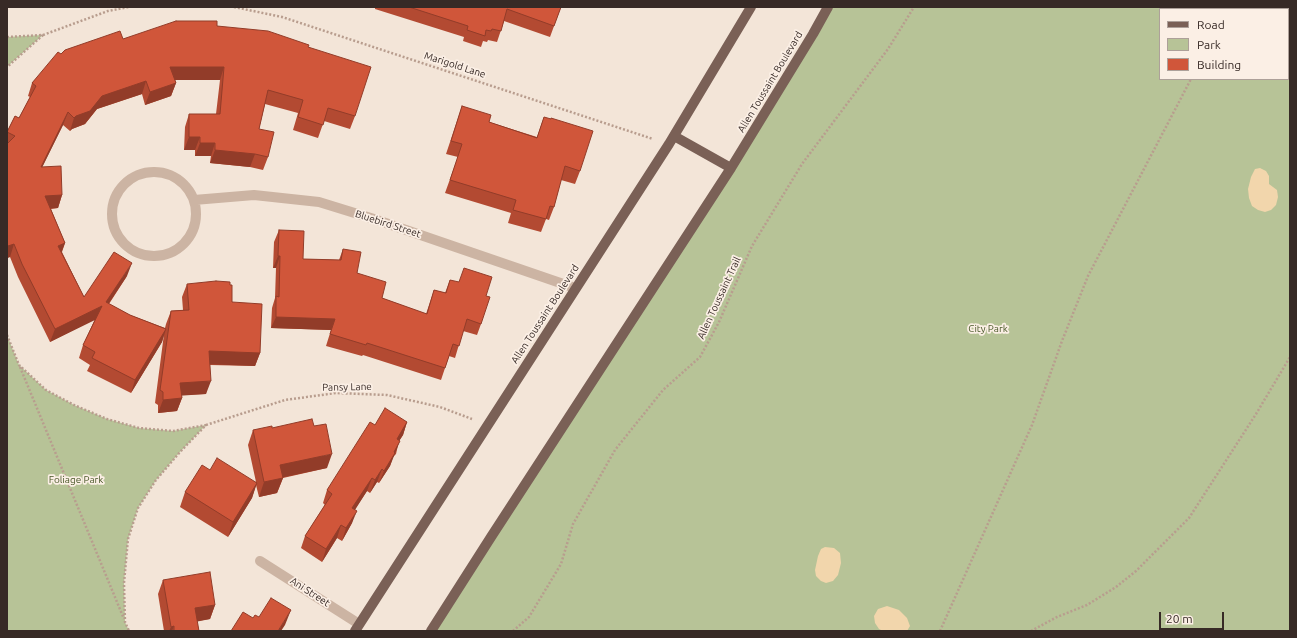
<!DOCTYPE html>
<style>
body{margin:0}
#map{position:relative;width:1297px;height:638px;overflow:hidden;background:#f3e5d8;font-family:Ubuntu,sans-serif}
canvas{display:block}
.frame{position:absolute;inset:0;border:8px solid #372a26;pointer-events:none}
.legend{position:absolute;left:1159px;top:8px;width:130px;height:72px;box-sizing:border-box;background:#fbefe5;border:1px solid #ada099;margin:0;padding:5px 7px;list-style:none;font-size:12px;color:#372a26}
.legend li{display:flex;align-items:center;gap:8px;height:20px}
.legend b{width:20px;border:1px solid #ada099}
.scale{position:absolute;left:1159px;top:612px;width:65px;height:18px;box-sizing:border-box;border:2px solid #372a26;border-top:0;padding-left:5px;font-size:12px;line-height:14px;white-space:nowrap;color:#372a26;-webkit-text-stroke:3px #fbefe5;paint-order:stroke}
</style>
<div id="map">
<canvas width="1297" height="638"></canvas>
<div class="frame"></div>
<ul class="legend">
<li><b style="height:5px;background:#7a6056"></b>Road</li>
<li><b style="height:11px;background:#b7c397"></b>Park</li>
<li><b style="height:11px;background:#d0563a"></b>Building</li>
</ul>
<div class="scale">20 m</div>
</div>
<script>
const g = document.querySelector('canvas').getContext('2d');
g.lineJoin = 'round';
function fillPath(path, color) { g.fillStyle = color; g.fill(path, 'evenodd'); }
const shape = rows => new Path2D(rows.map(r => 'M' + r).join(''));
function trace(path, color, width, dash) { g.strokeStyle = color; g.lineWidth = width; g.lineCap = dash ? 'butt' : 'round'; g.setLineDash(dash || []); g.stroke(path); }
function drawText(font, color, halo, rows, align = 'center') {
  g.font = font + ' Ubuntu,sans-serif'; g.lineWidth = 3.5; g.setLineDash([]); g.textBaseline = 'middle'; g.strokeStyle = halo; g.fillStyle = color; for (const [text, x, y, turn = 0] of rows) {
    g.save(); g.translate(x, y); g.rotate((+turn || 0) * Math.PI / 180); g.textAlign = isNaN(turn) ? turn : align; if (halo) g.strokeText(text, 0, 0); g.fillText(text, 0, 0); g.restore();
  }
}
fillPath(shape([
 [828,7,1290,7,1290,631,431,631],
 [1160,9,1288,9,1288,79,1160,79],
 [43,35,9,65,7,67,7,37],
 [7,335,19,365,46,390,74,405,107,419,139,428,173,431,206,425,180,452,156,480,138,508,128,539,124,583,125,622,129,631,7,631]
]), '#b7c397');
fillPath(shape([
 [1260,168,1266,171,1269,176,1269,184,1277,190,1278,197,1276,205,1271,210,1265,212,1258,210,1252,206,1249,198,1248,189,1251,177,1255,169],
 [825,547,834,548,840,553,841,563,838,575,833,581,826,583,821,581,816,576,815,570,818,556,821,549],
 [887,606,899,610,907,618,910,626,907,631,883,631,879,629,875,623,874,616,878,609]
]), '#f2d6ac');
trace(shape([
 [234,7,282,17,653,139],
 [1228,9,1229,7],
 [43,35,108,11,129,7],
 [7,37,43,35,7,67],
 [7,335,19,365,46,390,74,405,107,419,139,428,173,431,206,425,180,452,156,480,138,508,128,539,124,583,125,622,129,631],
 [20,367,124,619],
 [206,425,285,400,336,393,387,395,440,407,472,419],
 [513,631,529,617,561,564,573,524,615,450,663,390,700,357,719,322,752,246,802,164,888,49,914,7],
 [940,631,1032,425,1062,341,1088,276,1191,79],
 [1031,631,1057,617,1087,605,1116,587,1136,571,1189,518,1256,414,1290,357]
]), '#b89d8e', 2.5, [2, 2]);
trace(shape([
 '112 214a42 42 0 1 1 84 0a42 42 0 1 1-84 0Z',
 [194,200,254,195,319,202,374,219,575,288],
 [260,561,359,624]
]), '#ccb4a3', 10);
trace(shape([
 [674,136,731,168],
 [355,631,669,144,751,7],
 [431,631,491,537,731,168,813,34,828,7]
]), '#7a6056', 10);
fillPath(shape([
 [375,7,561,7,550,37,504,21,497,42,488,40,487,42,483,41,481,47,463,41,464,37,375,9],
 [217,26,308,47,355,116,350,129,324,121,318,138,293,130,298,113,265,104,259,129,268,157,263,170,250,167,210,163,211,156,195,156,195,150,184,150,185,127,189,114,216,114,220,80,175,80,176,83,171,96,145,105,142,94,97,109,85,124,72,129,70,131,63,125,42,167,62,195,58,208,51,209,65,243,62,252,84,297,127,276,109,304,130,315,165,328,166,324,171,311,183,310,182,297,187,284,230,285,232,302,260,353,255,366,210,365,206,394,181,395,182,398,177,411,158,413,158,405,155,403,164,334,162,342,131,393,87,371,90,365,79,358,83,345,95,319,50,342,18,277,10,257,7,258,7,132,15,116,19,118,30,97,28,96,32,83,61,54,123,39],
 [462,106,489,122,537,137,544,117,580,171,575,184,561,180,554,207,549,220,546,219,541,232,508,223,511,213,445,193,458,157,446,154],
 [279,230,303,259,339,260,343,249,357,273,382,298,426,314,434,290,445,293,450,280,486,296,481,324,477,335,463,331,455,358,449,356,441,380,363,355,362,356,326,346,331,330,271,328,272,308,275,298,276,268,273,268,274,242],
 [407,422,403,435,399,441,396,454,393,457,390,466,379,483,377,482,370,493,367,491,355,509,352,523,342,541,337,538,322,562,301,548,305,536,325,505,323,503,327,490,375,425],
 [314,426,327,468,283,478,277,493,259,497,256,485,252,498,228,537,180,507,185,492,210,470,256,482,248,445,253,430,272,428],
 [163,580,215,605,210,619,197,621,199,631,164,631,158,594]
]), '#b34a32');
fillPath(shape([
 [170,67,224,67,220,80,166,80],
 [146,81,142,94,97,109,85,124,72,129,70,131,74,118,76,116,102,96],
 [176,83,171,96,145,105,150,92],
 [68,112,63,125,36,180,41,167],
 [189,137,200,137,195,150,184,150],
 [200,143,215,143,211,156,195,156],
 [215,150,255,154,250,167,210,163],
 [62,195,58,208,41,209,45,196],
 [65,243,60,256,58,246],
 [14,244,10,257,7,258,7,249,8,246],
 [278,256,280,256,276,268,273,268],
 [132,263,127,276,101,315,106,302],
 [102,306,97,319,50,342,55,329],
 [276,317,335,319,331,330,271,328],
 [166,329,162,342,131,393,135,380],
 [209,351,260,353,255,366,204,364],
 [211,381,206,394,176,396,180,383],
 [182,398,177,411,158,413,163,400],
 [407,422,403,435,392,452,397,439],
 [400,441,390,466,379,483,384,471,394,452],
 [332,454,327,468,275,479,280,465],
 [382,469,377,482,370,493,375,480],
 [283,478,277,493,259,497,264,482],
 [372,478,367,491,348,521,352,508],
 [257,483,252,498,228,537,233,522],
 [357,511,352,523,342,541,346,528],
 [341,525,337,538,322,562,326,549],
 [215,605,210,619,190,623,195,608],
 [291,610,285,625,281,631,278,631],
 [174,626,172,631,169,631,171,627]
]), '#923c29');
const building = shape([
 [409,7,561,7,554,26,507,9,501,31,492,29,491,31,486,30,485,36,467,30,468,26,409,7],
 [176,21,217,21,217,26,268,31,309,45,308,47,371,67,355,116,328,108,323,125,298,117,303,100,268,90,259,129,274,132,268,157,255,154,215,150,215,143,200,143,200,137,189,137,189,114,220,114,224,67,170,67,176,83,150,92,146,81,102,96,90,111,76,116,74,118,68,112,41,167,61,166,62,195,45,196,65,243,58,246,84,297,114,252,132,263,106,302,130,315,166,329,135,380,92,358,95,352,83,345,102,306,55,329,22,264,14,244,8,246,7,244,7,144,15,136,7,132,15,116,19,118,36,86,32,83,58,52,61,54,65,50,120,31,123,39,176,21],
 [462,106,491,115,489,122,537,138,544,117,551,119,551,118,593,131,580,171,565,166,554,207,550,206,546,219,513,210,516,200,450,180,462,144,451,141,462,106],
 [279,230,304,231,303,259,341,260,343,249,361,252,357,273,386,282,382,298,427,314,434,290,446,293,450,280,459,282,464,268,492,277,486,296,490,297,481,324,467,319,459,346,453,344,445,368,367,343,366,345,330,334,335,319,276,317,276,296,279,297,280,256,278,256,279,230],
 [216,281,230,282,230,285,232,285,232,302,262,304,260,353,209,351,211,381,180,383,182,398,163,400,163,392,160,390,171,311,189,310,187,284,216,281],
 [385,408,407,422,397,439,400,441,394,452,395,453,384,471,382,469,375,480,372,478,352,508,357,511,346,528,341,525,326,549,305,536,332,494,327,490,370,422,375,425,385,408],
 [312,419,314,426,326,424,332,454,280,465,283,478,264,482,253,430,272,426,272,428,312,419],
 [217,458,257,483,233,522,185,492,202,465,210,470,217,458],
 [210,572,215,605,195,608,199,631,174,631,174,626,171,627,163,580,210,572],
 [271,598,291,610,278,631,231,631,243,612,253,618,255,615,259,617,271,598]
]);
fillPath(building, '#d0563a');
trace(building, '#923c29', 1);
drawText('10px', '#372a26', '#fbefe5', [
 ["Marigold Lane",455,65,18],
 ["Allen Toussaint Boulevard",770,82,-59],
 ["Bluebird Street",388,224,18],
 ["Allen Toussaint Trail",719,298,-65],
 ["Allen Toussaint Boulevard",545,314,-57],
 ["Pansy Lane",347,387,-1],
 ["Ani Street",310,592,33]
]);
drawText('10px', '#485728', '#fbefe5', [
 ["City Park",988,329],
 ["Foliage Park",76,480]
]);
</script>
